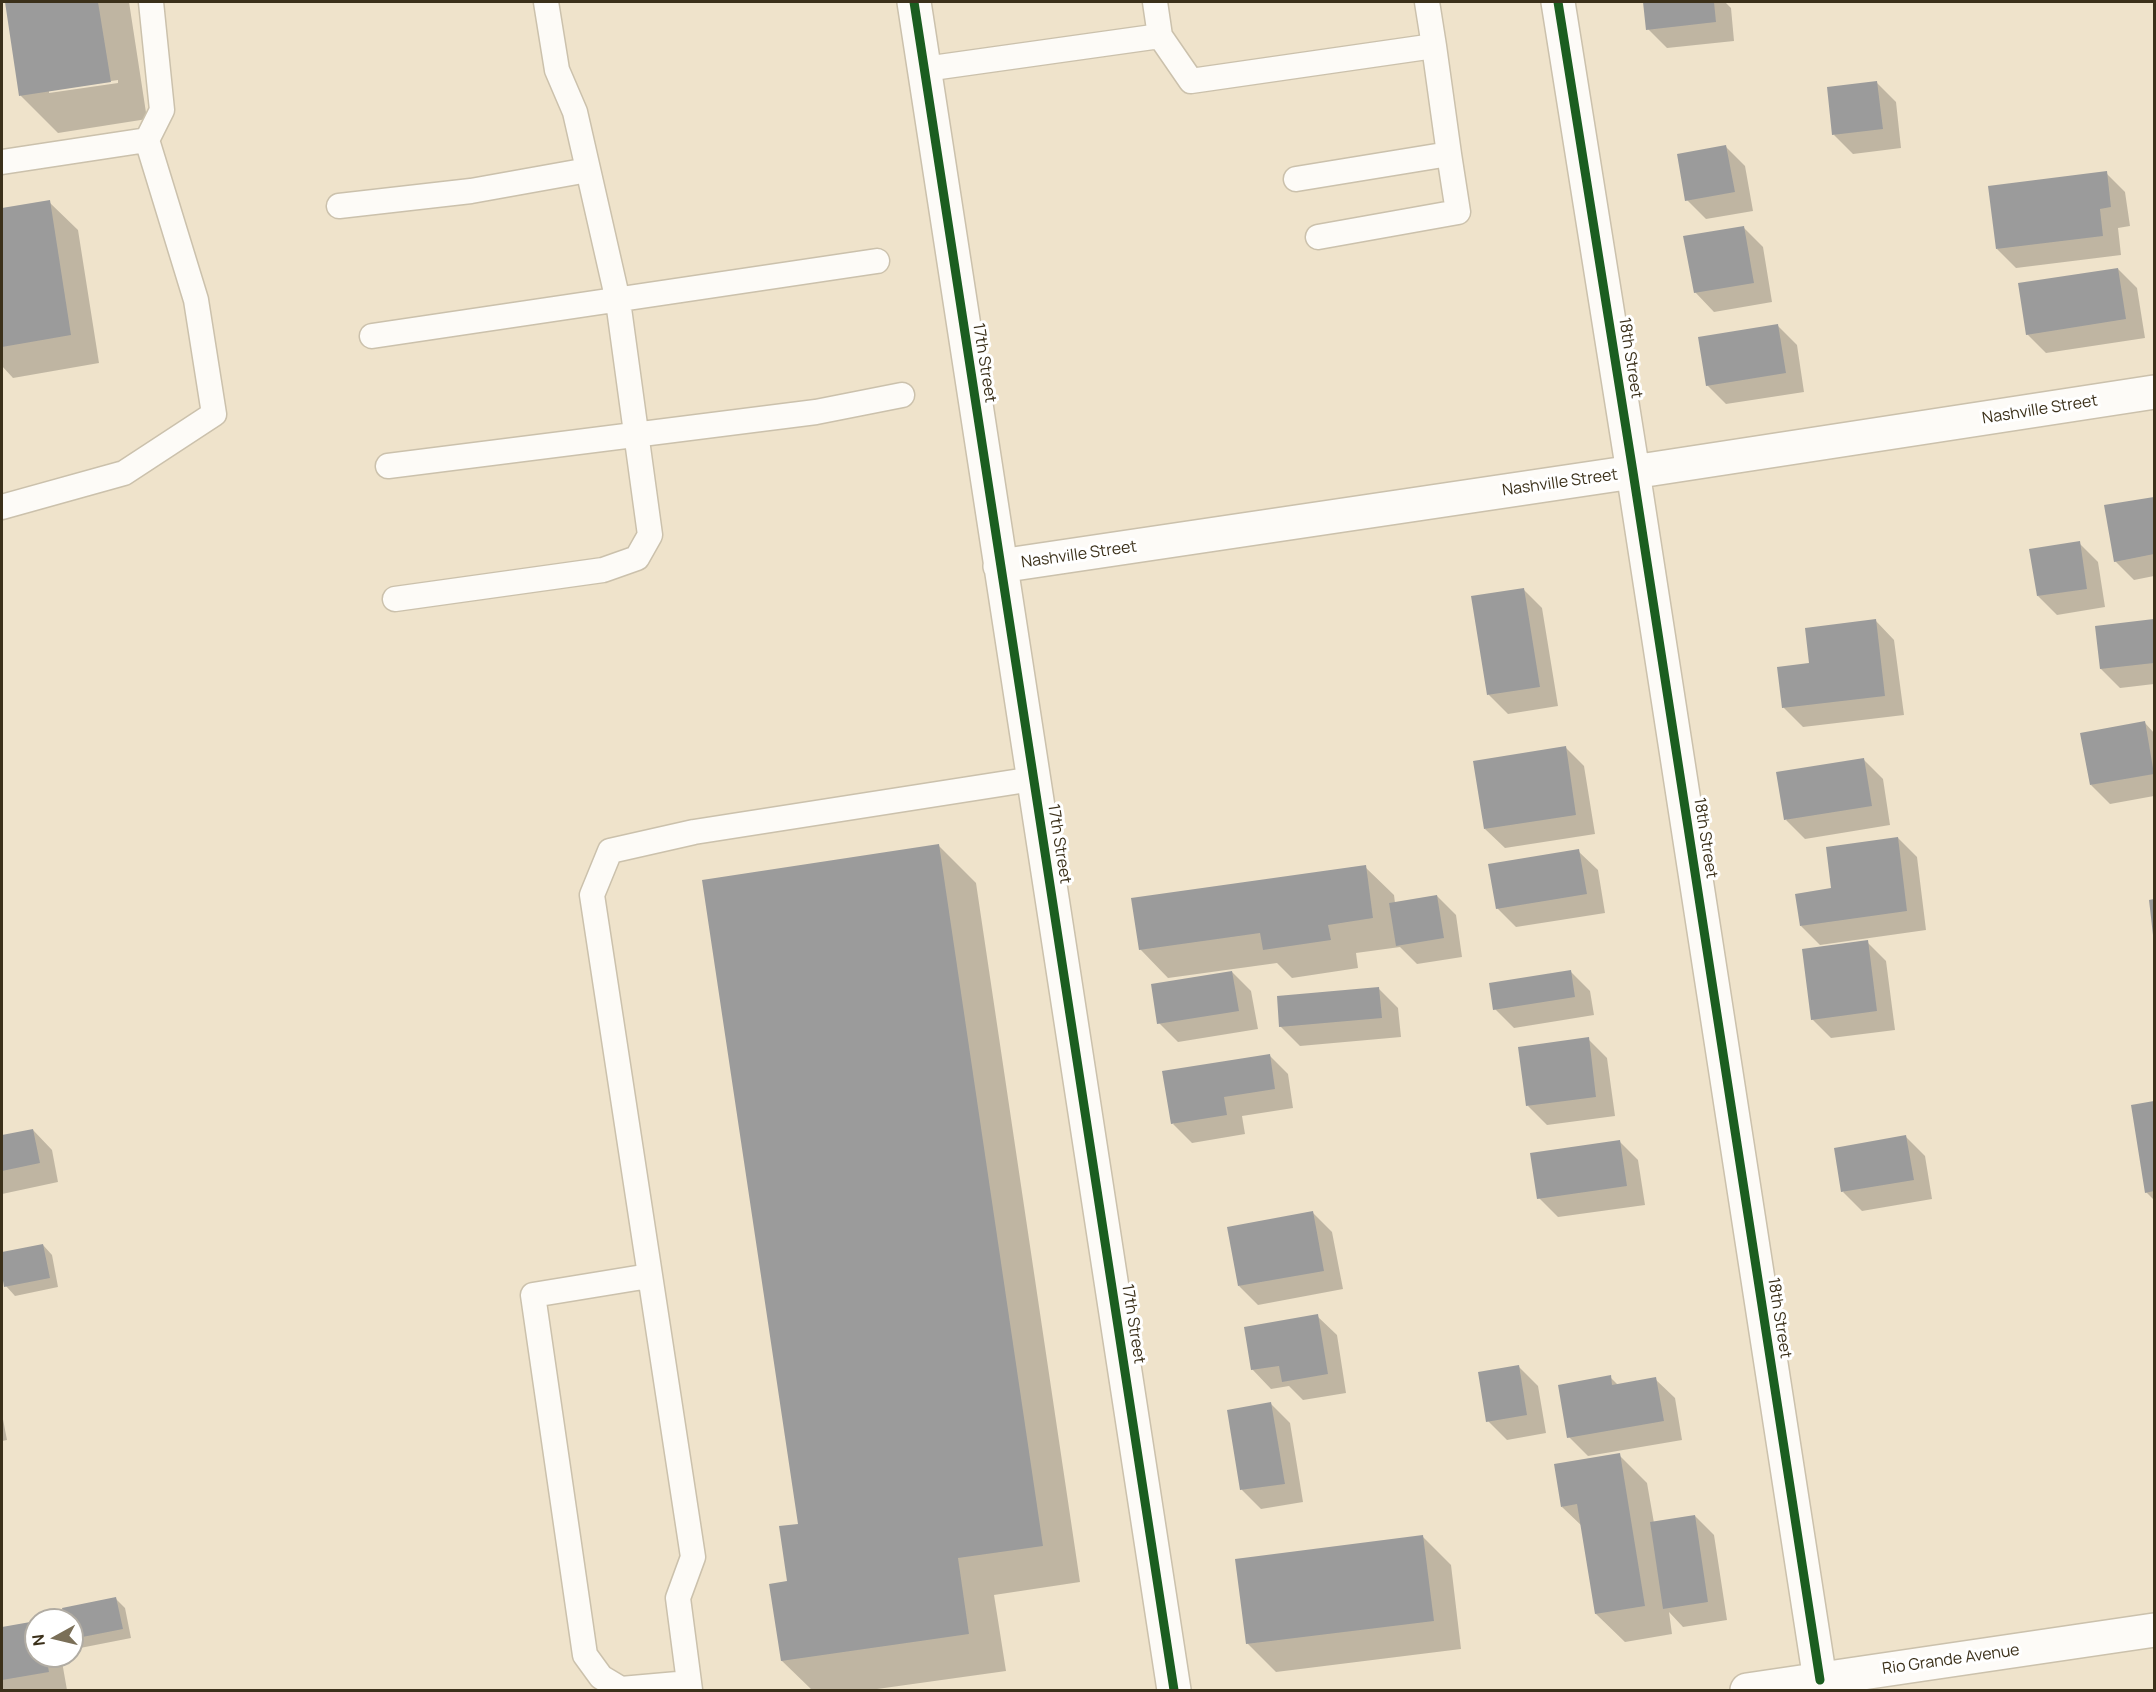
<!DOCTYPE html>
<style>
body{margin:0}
#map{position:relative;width:2156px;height:1692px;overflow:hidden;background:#efe3cb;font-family:Manrope,sans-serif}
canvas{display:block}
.frame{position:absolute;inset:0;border:3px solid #3b301a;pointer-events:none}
.north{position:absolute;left:24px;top:1608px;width:60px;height:60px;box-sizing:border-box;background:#fff;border:2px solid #b1aca3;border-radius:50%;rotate:262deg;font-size:16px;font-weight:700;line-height:24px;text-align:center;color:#3b301a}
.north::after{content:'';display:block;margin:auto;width:21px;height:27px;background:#7a6f58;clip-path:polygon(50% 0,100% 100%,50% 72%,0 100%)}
</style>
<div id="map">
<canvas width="2156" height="1692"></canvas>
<div class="frame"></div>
<div class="north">N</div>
</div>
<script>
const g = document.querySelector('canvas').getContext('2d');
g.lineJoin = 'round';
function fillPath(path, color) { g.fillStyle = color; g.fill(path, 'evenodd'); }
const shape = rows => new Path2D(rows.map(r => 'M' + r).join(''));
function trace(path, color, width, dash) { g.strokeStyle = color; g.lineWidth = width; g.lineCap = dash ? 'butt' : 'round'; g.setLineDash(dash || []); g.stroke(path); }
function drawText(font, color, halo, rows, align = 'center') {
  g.font = font + ' Manrope,sans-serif'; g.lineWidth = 6; g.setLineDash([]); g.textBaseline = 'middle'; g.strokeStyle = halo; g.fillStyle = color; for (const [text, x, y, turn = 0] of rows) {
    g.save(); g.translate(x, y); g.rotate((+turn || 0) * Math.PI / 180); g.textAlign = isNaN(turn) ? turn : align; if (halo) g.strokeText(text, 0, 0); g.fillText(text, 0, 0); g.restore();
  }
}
fillPath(shape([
 [6,2,129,2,147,119,58,133,21,96],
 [118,80,118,83,49,93,49,90],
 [1645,2,1725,2,1731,8,1734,41,1667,48,1648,29],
 [1877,83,1896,102,1901,148,1853,154,1834,135],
 [1726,147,1745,166,1753,211,1706,219,1687,200],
 [2106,173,2125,192,2130,226,2118,228,2121,255,2016,268,1997,249],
 [49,202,78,230,99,363,13,378,2,366,2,210],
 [1744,228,1763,247,1772,302,1714,312,1695,292],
 [2118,269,2137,288,2145,338,2046,353,2027,334],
 [1778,326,1797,345,1804,392,1726,404,1707,385],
 [2153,498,2154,576,2134,580,2115,561],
 [2079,543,2098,562,2105,607,2057,615,2038,596],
 [1523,589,1542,608,1558,706,1508,714,1489,695,1473,597],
 [1875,620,1894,640,1904,715,1803,727,1784,708,1779,668,1811,664],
 [2154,621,2154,684,2120,688,2101,669,2097,627],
 [2145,723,2154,733,2154,796,2110,804,2091,785],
 [1565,747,1584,766,1595,834,1505,848,1485,829],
 [1864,760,1883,779,1890,825,1805,839,1786,820],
 [1898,838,1917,857,1926,930,1820,945,1801,926,1832,890],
 [939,846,976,883,1080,1582,994,1595,1006,1671,870,1690,812,1690,782,1661,771,1585,789,1582],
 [1578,851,1598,870,1605,913,1516,927,1497,908],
 [1365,867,1394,895,1395,903,1437,896,1456,915,1462,957,1417,964,1400,947,1356,953,1358,968,1292,978,1277,963,1168,978,1140,949],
 [1867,942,1886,961,1895,1030,1831,1038,1812,1019],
 [1232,972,1251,991,1258,1029,1178,1042,1159,1023],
 [1571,972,1590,991,1594,1015,1514,1028,1495,1009],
 [1379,989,1398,1008,1401,1037,1300,1046,1280,1026],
 [1588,1039,1607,1058,1615,1116,1547,1125,1528,1106],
 [1269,1055,1288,1074,1293,1108,1242,1116,1245,1134,1192,1143,1173,1124],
 [2154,1102,2154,1200,2146,1192,2132,1106],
 [33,1130,52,1150,58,1182,2,1194,2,1137],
 [1906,1137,1925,1156,1932,1199,1862,1211,1843,1192],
 [1619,1141,1638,1160,1645,1205,1558,1217,1539,1198],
 [1313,1213,1332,1232,1343,1289,1258,1305,1239,1286],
 [43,1245,52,1255,58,1287,15,1296,6,1286,2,1266,2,1253],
 [1317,1316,1337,1335,1346,1393,1303,1400,1289,1386,1271,1389,1252,1369],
 [1519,1367,1538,1386,1546,1433,1507,1440,1488,1421],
 [1610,1377,1618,1385,1655,1379,1675,1398,1682,1440,1588,1456,1569,1437],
 [1271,1404,1290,1423,1303,1502,1261,1509,1242,1490],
 [2,1414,7,1440,2,1441],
 [1619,1455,1647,1483,1654,1523,1695,1516,1714,1535,1727,1620,1683,1627,1669,1612,1672,1634,1625,1642,1596,1614,1583,1527,1562,1507],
 [1423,1537,1451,1565,1461,1649,1276,1672,1247,1643],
 [116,1599,125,1608,131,1638,80,1648,72,1641,72,1620,66,1620],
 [36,1623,36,1656,61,1656,67,1690,2,1690,2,1629]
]), '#0003');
fillPath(shape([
 [5,2,98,2,111,82,19,96],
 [1643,2,1714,2,1716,22,1646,30],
 [1877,81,1883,129,1832,135,1827,87],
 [1726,145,1735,192,1685,201,1677,154],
 [2107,171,2111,207,2100,209,2103,236,1996,249,1988,186],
 [50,200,71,335,2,347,2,208],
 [1744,226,1754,283,1694,293,1683,236],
 [2118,268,2126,319,2026,335,2018,283],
 [1778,324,1786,373,1706,386,1698,337],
 [2154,497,2154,554,2114,562,2104,505],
 [2080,541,2087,589,2037,596,2029,549],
 [1524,588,1540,687,1487,695,1471,596],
 [1876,619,1885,696,1782,708,1777,667,1809,663,1805,628],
 [2154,619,2154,663,2100,669,2095,626],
 [2145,721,2154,774,2090,785,2080,733],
 [1566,746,1576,815,1484,829,1473,761],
 [1864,758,1872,806,1784,820,1776,772],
 [1898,837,1907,911,1800,926,1795,894,1831,888,1826,847],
 [939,844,1043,1546,958,1558,969,1634,781,1661,769,1584,787,1581,779,1526,798,1524,702,880],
 [1579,849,1587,894,1496,909,1488,864],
 [1366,865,1373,918,1328,925,1331,940,1263,950,1260,933,1139,950,1131,898],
 [1437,895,1444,938,1396,946,1389,903],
 [2154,899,2154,935,2153,935,2149,900],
 [1868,940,1877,1011,1811,1020,1802,949],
 [1571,970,1575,997,1493,1010,1489,983],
 [1232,971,1239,1011,1157,1024,1151,984],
 [1379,987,1382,1018,1279,1027,1277,996],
 [1589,1037,1596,1097,1526,1106,1518,1047],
 [1270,1054,1275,1089,1224,1097,1227,1115,1171,1124,1162,1071],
 [2154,1101,2154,1191,2145,1193,2131,1105],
 [33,1129,40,1163,2,1171,2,1135],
 [1906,1135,1914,1180,1841,1192,1834,1148],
 [1620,1140,1627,1186,1537,1199,1530,1153],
 [1313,1211,1324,1271,1238,1286,1227,1227],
 [43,1244,50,1278,4,1287,2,1274,2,1252],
 [1318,1314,1328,1374,1282,1382,1279,1366,1251,1370,1244,1327],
 [1519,1365,1527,1415,1486,1422,1478,1372],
 [1611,1375,1612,1385,1656,1377,1664,1421,1567,1438,1558,1385],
 [1271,1402,1285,1484,1240,1490,1227,1410],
 [1620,1453,1645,1606,1595,1614,1577,1504,1561,1507,1554,1464],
 [1695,1515,1708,1602,1663,1609,1650,1522],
 [1423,1535,1434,1621,1246,1644,1235,1559],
 [116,1597,123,1629,72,1639,72,1620,65,1620,62,1608],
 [36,1621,36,1656,46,1656,49,1672,2,1680,2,1627]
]), '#9b9b9b');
const lane = shape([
 [1160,36,1191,81,1434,46,1427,2],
 [925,69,1160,36,1155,2],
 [2,162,147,140,162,110,151,2],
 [1296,179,1449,154,1434,46],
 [339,206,471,191,588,170],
 [1318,237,1458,212,1449,154],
 [372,336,877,261],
 [388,466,816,412,902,395],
 [2,507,124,473,214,414,196,300,147,140],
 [395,599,603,570,637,558,650,535,618,301,575,112,557,70,546,2],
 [649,1276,533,1295,585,1655,601,1677,621,1689,689,1683],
 [690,1690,678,1598,693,1557,592,895,610,851,694,832,1033,779]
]);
const street = shape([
 [914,2,1174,1690],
 [1558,2,1633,472,1820,1680],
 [1000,566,1633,472,2154,392]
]);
const secondary = shape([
 [1747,1690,2154,1630]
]);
trace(lane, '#cbc1ac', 27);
trace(street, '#cbc1ac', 36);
trace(secondary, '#cbc1ac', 36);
trace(lane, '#fdfbf7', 24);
trace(street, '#fdfbf7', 33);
trace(secondary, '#fdfbf7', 33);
trace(shape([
 [914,2,1174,1690],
 [1558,2,1633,472,1820,1680]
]), '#1b5e20', 9);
drawText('16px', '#3b301a', '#fff', [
 ["18th Street",1630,358,81],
 ["17th Street",984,363,81],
 ["Nashville Street",2040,410,-9],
 ["Nashville Street",1560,483,-8],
 ["Nashville Street",1079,555,-8],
 ["18th Street",1705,838,81],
 ["17th Street",1059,844,81],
 ["18th Street",1779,1318,81],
 ["17th Street",1133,1324,81],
 ["Rio Grande Avenue",1951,1660,-8]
]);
</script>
